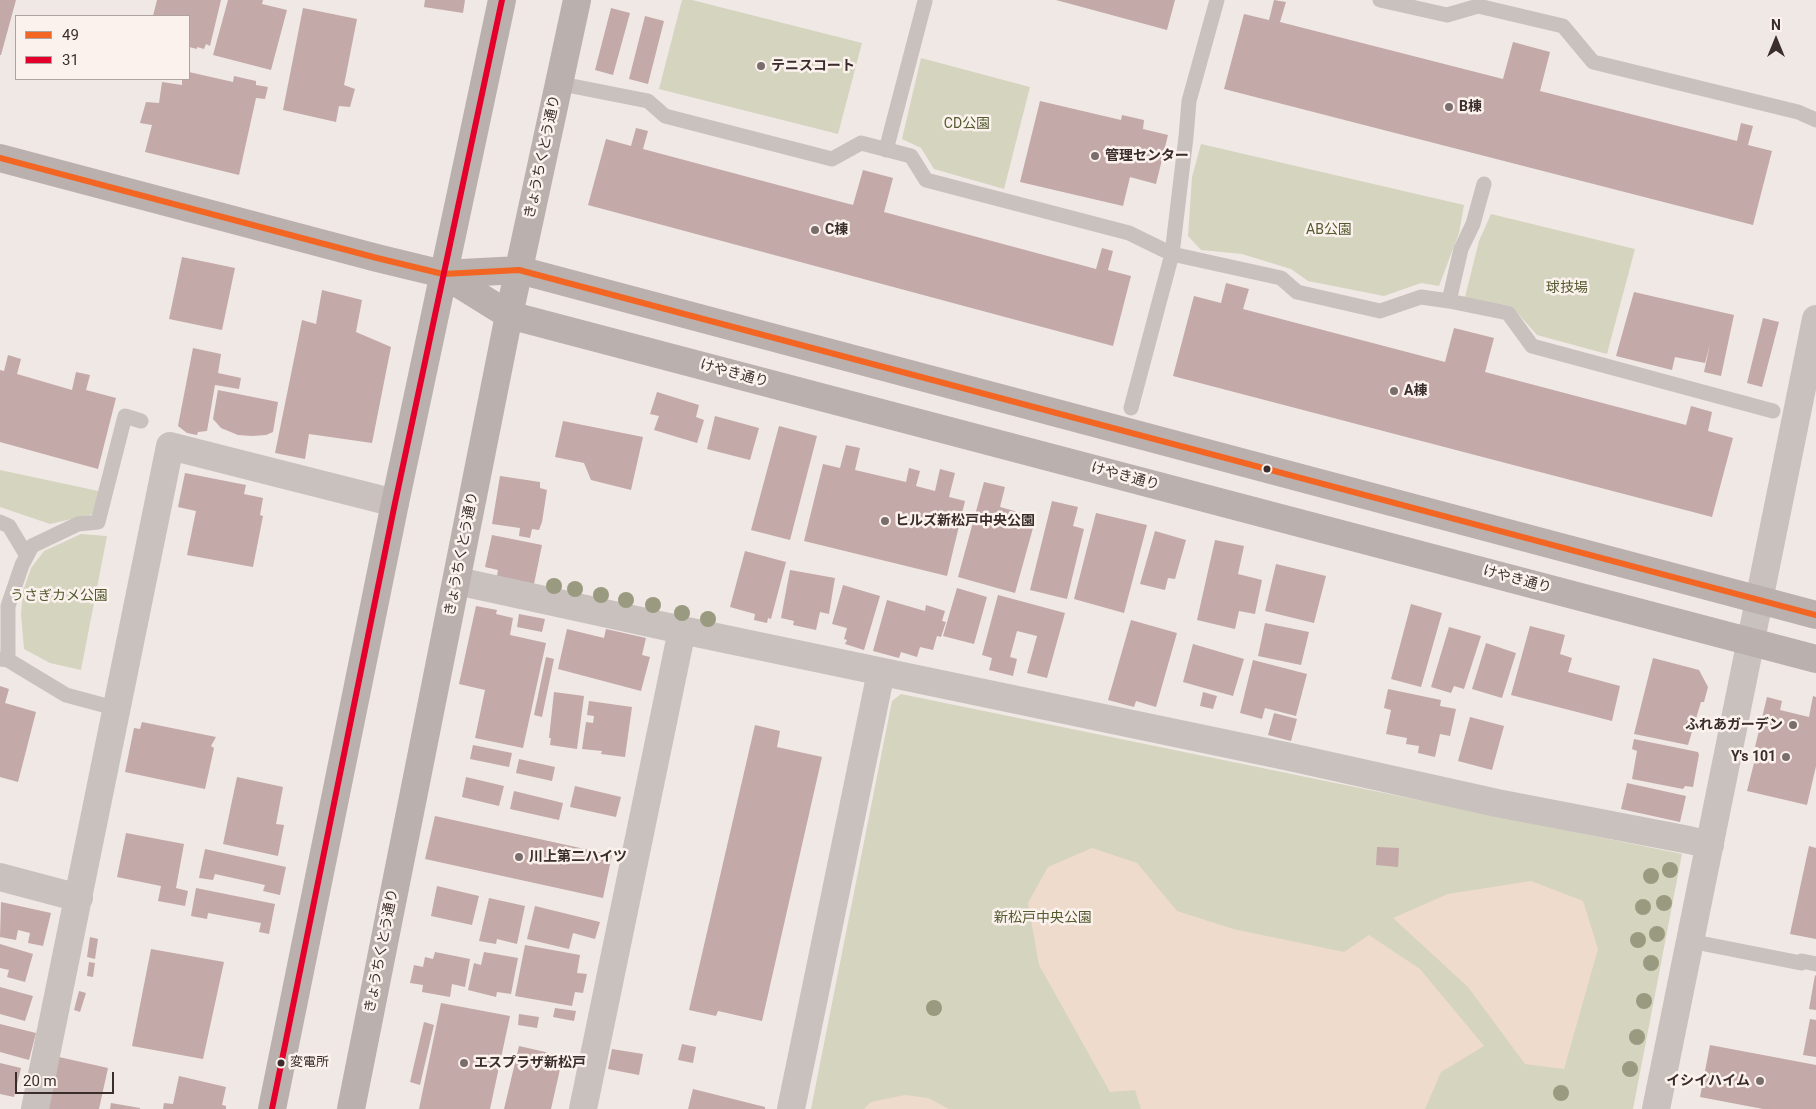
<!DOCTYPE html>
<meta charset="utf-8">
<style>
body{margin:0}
#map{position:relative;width:1816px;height:1109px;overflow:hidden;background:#f0e8e5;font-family:Roboto,sans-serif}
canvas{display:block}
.legend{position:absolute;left:15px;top:15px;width:175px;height:65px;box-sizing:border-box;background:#fbf2ee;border:1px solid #aea3a0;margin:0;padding:6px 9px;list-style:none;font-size:15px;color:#3b2d2b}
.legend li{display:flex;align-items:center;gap:10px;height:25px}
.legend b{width:25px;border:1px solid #aea3a0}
.north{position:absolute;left:1751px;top:15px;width:50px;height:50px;-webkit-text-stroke:4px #fbf2ee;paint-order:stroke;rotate:0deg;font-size:14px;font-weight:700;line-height:20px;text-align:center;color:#3b2d2b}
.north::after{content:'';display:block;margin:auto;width:18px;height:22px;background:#3b2d2b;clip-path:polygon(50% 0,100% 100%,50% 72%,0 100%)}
.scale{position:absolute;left:15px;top:1072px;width:99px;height:22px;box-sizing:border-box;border:2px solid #3b2d2b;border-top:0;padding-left:6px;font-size:15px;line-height:18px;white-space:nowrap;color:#3b2d2b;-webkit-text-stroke:4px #fbf2ee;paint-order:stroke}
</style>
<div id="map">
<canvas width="1816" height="1109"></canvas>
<ul class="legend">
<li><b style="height:6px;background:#f26522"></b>49</li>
<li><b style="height:6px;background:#e4002b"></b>31</li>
</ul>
<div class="north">N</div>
<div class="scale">20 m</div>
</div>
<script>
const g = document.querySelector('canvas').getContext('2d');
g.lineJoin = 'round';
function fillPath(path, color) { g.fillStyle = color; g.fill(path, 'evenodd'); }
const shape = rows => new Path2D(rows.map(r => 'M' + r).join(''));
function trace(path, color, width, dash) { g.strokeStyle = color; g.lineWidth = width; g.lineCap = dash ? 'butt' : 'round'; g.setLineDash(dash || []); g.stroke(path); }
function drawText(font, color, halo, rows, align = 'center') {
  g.font = font + ' Roboto,"Noto Sans JP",sans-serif'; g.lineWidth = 5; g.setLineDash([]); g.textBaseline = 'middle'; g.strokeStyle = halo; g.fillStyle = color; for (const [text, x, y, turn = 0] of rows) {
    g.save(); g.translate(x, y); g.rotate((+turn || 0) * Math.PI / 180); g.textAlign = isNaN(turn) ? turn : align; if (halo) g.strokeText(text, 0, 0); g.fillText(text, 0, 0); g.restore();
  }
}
fillPath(shape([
 [682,0,692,0,862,43,838,134,659,89],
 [921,58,1030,87,1004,189,934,169,921,148,902,139],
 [1201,144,1464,205,1459,233,1439,286,1421,283,1384,296,1308,281,1291,269,1242,254,1201,250,1188,236,1192,177],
 [1491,214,1635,249,1607,354,1537,335,1511,306,1465,297,1479,241],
 [0,470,103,492,97,513,50,524,0,507],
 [81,534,107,536,81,670,50,663,24,649,21,614,23,591,31,568,44,551],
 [901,694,1682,854,1633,1109,811,1109,892,701]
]), '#d5d4bf');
fillPath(shape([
 [1092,848,1137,863,1177,911,1233,929,1344,952,1369,935,1420,969,1484,1046,1441,1072,1425,1109,1141,1109,1135,1090,1110,1092,1039,965,1028,903,1048,867],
 [1531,881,1583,901,1598,949,1564,1069,1525,1064,1468,987,1393,918,1448,894],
 [905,1095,928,1098,949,1109,864,1109,871,1102]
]), '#efdbcc');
fillPath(shape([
 [0,0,16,0,1,55,0,55],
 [157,0,221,0,210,46,206,44,204,49,197,47,197,49,189,47,189,16,153,16],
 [228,0,263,0,262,4,287,10,271,70,213,55],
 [425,0,465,0,463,13,424,7],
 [1056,0,1175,0,1167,30],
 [1274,0,1286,2,1280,22,1503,79,1513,42,1550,52,1540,91,1737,141,1741,123,1753,126,1748,145,1772,151,1753,225,1224,89,1244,14,1269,20],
 [303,8,357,19,344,85,355,89,350,107,339,106,336,122,283,110],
 [611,8,630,13,613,75,595,70],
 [645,16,664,21,648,84,629,79],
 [189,72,233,82,234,76,256,81,256,85,268,87,265,99,256,98,239,175,145,152,152,125,140,123,146,102,159,103,162,82,182,85,182,79,189,79],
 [1040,101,1121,120,1122,115,1144,120,1143,129,1168,135,1156,184,1130,177,1123,206,1020,182],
 [636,128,648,131,643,149,853,205,863,170,893,178,884,212,1096,269,1102,248,1113,251,1108,270,1131,276,1113,346,588,205,606,139,631,146],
 [182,257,235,268,222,330,169,319],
 [1226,283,1249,289,1243,309,1445,362,1454,328,1494,338,1485,372,1686,425,1691,406,1712,412,1708,431,1733,438,1712,517,1173,376,1194,296,1221,303],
 [322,290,362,300,356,332,391,347,372,443,309,434,305,459,275,453,302,320,316,324],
 [1634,292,1734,315,1721,376,1704,372,1710,344,1705,363,1675,357,1672,370,1616,356],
 [1763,318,1779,322,1762,387,1747,383],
 [193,348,221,354,218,373,241,378,239,389,215,385,207,431,198,432,197,435,187,433,178,426],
 [8,355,21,359,17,374,72,390,76,372,90,375,86,390,116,398,98,469,0,442,0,370,4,371],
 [218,390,278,402,273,432,266,435,252,436,238,435,221,428,213,419],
 [657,392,699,405,696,417,704,420,697,443,654,430,659,416,650,414],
 [715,416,759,428,750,460,707,449],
 [563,421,643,437,631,490,591,480,584,463,555,457],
 [779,426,817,436,790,540,751,530],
 [846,445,860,448,855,470,906,482,909,468,920,471,916,486,935,491,940,469,955,473,949,497,965,501,947,576,804,541,823,464,840,468],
 [185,473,246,485,244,494,263,498,260,515,263,516,253,567,187,555,196,511,178,507],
 [500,476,540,482,540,488,547,490,542,522,539,530,532,529,530,538,519,536,520,528,492,524],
 [984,482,1005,487,1000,507,1036,517,1015,593,958,577],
 [1052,501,1078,507,1073,526,1084,529,1067,599,1030,590],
 [1096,513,1147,525,1124,613,1074,599],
 [1155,531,1186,540,1175,579,1168,578,1165,590,1140,584],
 [492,535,542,545,534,584,497,576,498,570,485,567],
 [1215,540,1244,546,1238,574,1262,580,1255,614,1239,611,1235,629,1197,620],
 [745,551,786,562,771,619,768,618,767,623,754,620,755,614,730,607],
 [1276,564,1326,576,1314,623,1265,611],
 [790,570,835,578,829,614,820,612,816,630,793,625,794,621,781,618],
 [843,585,880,596,864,650,845,644,847,640,844,639,847,628,832,624],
 [957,588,987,597,974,644,943,636],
 [998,595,1065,613,1047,678,1027,673,1037,636,1017,631,1010,657,1017,659,1013,676,989,670,992,658,982,655],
 [887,600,925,611,926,605,945,611,942,621,946,622,941,637,937,636,933,650,920,647,917,657,901,652,899,658,873,651],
 [1411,604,1442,613,1421,687,1391,679],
 [476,606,497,610,496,614,513,618,510,635,546,643,523,748,475,738,485,690,459,684],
 [519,614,545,619,542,632,517,627],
 [1131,620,1177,633,1156,707,1136,701,1134,707,1108,700],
 [1265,623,1309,632,1301,665,1258,656],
 [1530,626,1565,635,1560,654,1572,658,1568,672,1620,686,1612,721,1511,695],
 [1449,627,1481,636,1464,689,1454,686,1451,693,1431,687],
 [567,629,604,638,606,629,646,638,642,655,650,657,641,691,558,669],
 [1486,643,1516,653,1502,698,1472,689],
 [1193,644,1244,659,1233,696,1183,682],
 [546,657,554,659,542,717,534,715],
 [1653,658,1699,670,1708,687,1704,702,1701,702,1688,745,1634,734],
 [1253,660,1307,674,1296,716,1265,708,1262,719,1240,713],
 [0,686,9,689,5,703,36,712,18,782,0,777],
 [1388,689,1441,700,1440,706,1456,709,1450,736,1440,734,1435,757,1418,753,1419,746,1406,744,1407,738,1386,734,1391,710,1384,708],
 [554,692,584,696,577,749,550,745,551,738,549,738],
 [1203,692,1217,696,1213,709,1200,706],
 [1813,696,1816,697,1816,766,1807,805,1747,791,1758,747,1755,747,1767,697,1782,701,1780,710,1809,717],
 [589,701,632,707,625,757,601,754,602,751,582,749,586,722,593,723,594,716,587,715],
 [1274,713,1297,719,1291,741,1268,735],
 [1470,717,1504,726,1492,770,1458,761],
 [142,722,216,737,211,746,214,748,205,789,125,772,134,728,140,729],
 [755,725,780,731,777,747,822,757,762,1021,718,1011,716,1016,689,1010],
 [1634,739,1698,752,1699,755,1693,787,1685,786,1683,789,1632,779,1637,751,1632,749],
 [473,745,512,753,509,767,470,759],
 [519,759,555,767,552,781,516,773],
 [237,777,283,787,276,824,284,825,278,856,223,844],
 [466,777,504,786,499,806,462,797],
 [1627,783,1686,796,1680,822,1621,809],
 [575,786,621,797,616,817,570,807],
 [514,791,563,803,559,820,510,809],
 [435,816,612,855,603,898,425,859],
 [126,833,184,844,176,888,188,891,185,906,158,901,161,886,117,877],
 [1809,846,1816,848,1816,939,1790,934],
 [1377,847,1399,848,1398,867,1376,865],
 [205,849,286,867,280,895,263,891,265,885,215,874,213,880,199,878],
 [437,886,479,896,472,925,431,916],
 [196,888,275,904,269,934,259,932,261,923,208,913,207,919,191,916],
 [489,898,525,906,517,944,497,939,496,944,479,941],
 [1,902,51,913,43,946,28,943,30,933,18,930,16,940,0,937],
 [535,906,600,922,595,939,573,933,569,949,527,939],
 [90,937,98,939,95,959,87,957],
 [0,944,33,954,25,982,7,977,9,970,0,968],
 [525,945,580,955,577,973,587,974,583,993,575,992,572,1006,515,996],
 [151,949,224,962,203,1059,132,1046],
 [435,952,470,959,465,987,452,984,450,997,422,992,423,985,410,983,414,965,423,967,425,957,433,959],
 [484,952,518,958,511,994,497,992,496,997,468,990,474,963,481,965],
 [89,962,95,963,93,977,87,976],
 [1815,975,1816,976,1816,1010,1809,1009],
 [0,987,33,996,25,1021,0,1014],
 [79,991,86,993,80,1012,74,1010],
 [441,1003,510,1016,490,1109,419,1109],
 [555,1008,576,1011,574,1021,553,1017],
 [519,1014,539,1017,537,1028,518,1025],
 [1810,1019,1816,1020,1816,1057,1803,1055],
 [424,1022,434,1025,420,1085,410,1082],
 [0,1024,36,1033,29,1060,0,1052],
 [682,1044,696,1047,693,1063,678,1060],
 [1710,1045,1816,1065,1816,1109,1763,1109,1700,1097],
 [519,1046,563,1056,551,1109,504,1109],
 [612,1049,643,1054,639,1075,608,1069],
 [59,1057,108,1068,99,1109,48,1109],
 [0,1063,21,1068,14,1097,0,1094],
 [179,1076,226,1087,222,1105,226,1106,226,1109,163,1109,164,1103,173,1104],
 [693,1089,765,1107,765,1109,688,1109],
 [111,1103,140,1108,140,1109,110,1109]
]), '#c3a9a7');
trace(shape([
 [1380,0,1447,15,1478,6,1563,26,1593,62,1798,112,1816,120],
 [572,86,648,101,665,116,832,159,861,143,911,156,926,180,1129,233,1172,254,1281,278,1297,292,1380,311,1421,297,1449,301,1508,313,1532,346,1773,411],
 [886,150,925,1],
 [1449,301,1461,249,1473,224,1484,184],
 [1131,408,1172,254,1186,137,1189,101,1217,0],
 [0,522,9,526,27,556],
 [0,659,8,660,66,695,118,709],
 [8,660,8,606,22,565,32,546,78,524,98,522,125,416,141,421],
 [1705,944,1801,963,1802,961,1816,964]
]), '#c9c1be', 15);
trace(shape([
 [457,581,682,630,1290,757,1497,803,1689,840,1710,845],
 [0,877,79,898],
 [35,1109,170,446,395,503],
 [583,1109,682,630],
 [791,1109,881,672],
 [1656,1109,1816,319]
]), '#c9c1be', 28);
trace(shape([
 [0,158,377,258,443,274,519,270,1816,615],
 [443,274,509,315,1816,659],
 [272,1109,395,503,502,0],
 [351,1109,509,315,577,0]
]), '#bab0ae', 28);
trace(shape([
 [0,158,377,258,443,274,519,270,1816,615]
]), '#f26522', 6);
trace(shape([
 [272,1109,395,503,502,0]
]), '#e4002b', 6);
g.fillStyle = '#9a9a80';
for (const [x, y] of [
 [554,586],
 [575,589],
 [601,595],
 [626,600],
 [653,605],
 [682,613],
 [708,619],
 [1670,870],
 [1651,876],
 [1664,903],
 [1643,907],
 [1657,934],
 [1638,940],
 [1651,963],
 [1644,1001],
 [934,1008],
 [1637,1037],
 [1630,1069],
 [1561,1093]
]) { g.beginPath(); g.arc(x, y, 8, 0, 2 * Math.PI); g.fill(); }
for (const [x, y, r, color] of [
 [761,66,5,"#7a6e6c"],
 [1449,107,5,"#7a6e6c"],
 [1095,156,5,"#7a6e6c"],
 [815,230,5,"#7a6e6c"],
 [1394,391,5,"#7a6e6c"],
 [1267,469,4.5,"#3b2d2b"],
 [885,521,5,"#7a6e6c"],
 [1793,725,5,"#7a6e6c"],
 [1786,757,5,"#7a6e6c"],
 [519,857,5,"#7a6e6c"],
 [281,1063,4.5,"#3b2d2b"],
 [464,1063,5,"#7a6e6c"],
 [1760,1081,5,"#7a6e6c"]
]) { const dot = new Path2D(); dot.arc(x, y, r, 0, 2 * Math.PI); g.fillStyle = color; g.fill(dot); trace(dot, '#fbf2ee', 2); }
drawText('13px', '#3b2d2b', '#fbf2ee', [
 ["変電所",290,1063]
], 'left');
drawText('bold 14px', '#3b2d2b', '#fbf2ee', [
 ["テニスコート",771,66],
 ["B棟",1459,107],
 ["管理センター",1105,156],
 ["C棟",825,230],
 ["A棟",1404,391],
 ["ヒルズ新松戸中央公園",895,521],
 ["ふれあガーデン",1783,725,"right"],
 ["Y's 101",1776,757,"right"],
 ["川上第二ハイツ",529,857],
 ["エスプラザ新松戸",474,1063],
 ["イシイハイム",1750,1081,"right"]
], 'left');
drawText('14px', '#535a2e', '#fbf2ee', [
 ["CD公園",967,124],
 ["AB公園",1329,230],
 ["球技場",1567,288],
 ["うさぎカメ公園",59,596],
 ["新松戸中央公園",1043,918]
]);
drawText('14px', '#3b2d2b', '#fbf2ee', [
 ["きょうちくとう通り",543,157,-78],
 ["けやき通り",734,374,15],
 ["けやき通り",1125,477,15],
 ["きょうちくとう通り",462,554,-79],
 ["けやき通り",1517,580,15],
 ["きょうちくとう通り",382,951,-79]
]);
</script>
